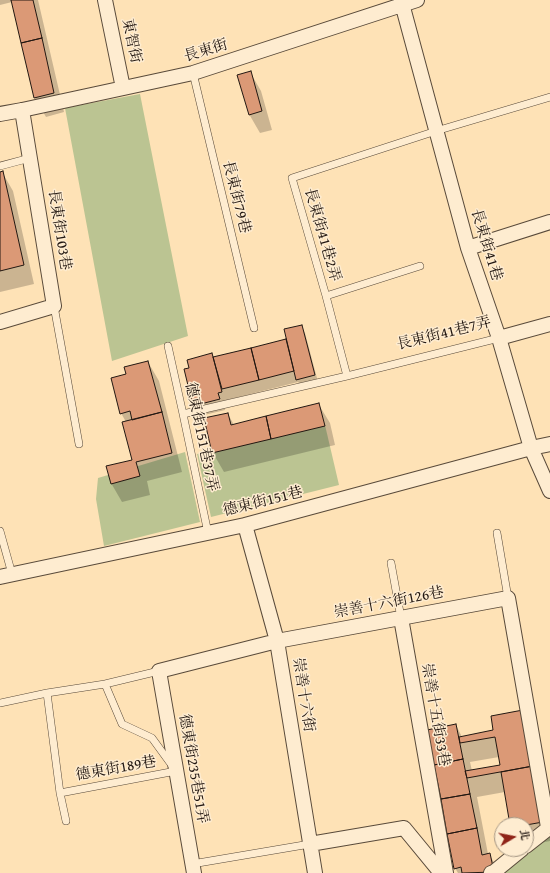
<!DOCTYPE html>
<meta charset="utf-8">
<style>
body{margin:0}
#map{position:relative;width:550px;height:873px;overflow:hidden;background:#fee2b6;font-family:"Gentium Book Plus","Noto Serif TC",serif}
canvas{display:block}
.north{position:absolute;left:494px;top:817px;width:40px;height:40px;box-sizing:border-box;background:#feecd0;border:1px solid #a69784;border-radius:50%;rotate:80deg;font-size:11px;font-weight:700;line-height:16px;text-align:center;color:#221711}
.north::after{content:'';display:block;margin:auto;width:14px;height:18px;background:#8f2418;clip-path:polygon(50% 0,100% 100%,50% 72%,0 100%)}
</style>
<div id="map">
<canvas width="550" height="873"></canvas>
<div class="north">北</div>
</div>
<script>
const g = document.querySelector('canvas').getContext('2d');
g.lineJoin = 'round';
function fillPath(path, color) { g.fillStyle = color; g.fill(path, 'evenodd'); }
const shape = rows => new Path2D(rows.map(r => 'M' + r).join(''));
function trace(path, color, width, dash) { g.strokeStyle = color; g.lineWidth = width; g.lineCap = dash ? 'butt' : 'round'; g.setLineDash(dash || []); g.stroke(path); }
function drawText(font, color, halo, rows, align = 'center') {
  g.font = font + ' "Gentium Book Plus","Noto Serif TC",serif'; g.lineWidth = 3; g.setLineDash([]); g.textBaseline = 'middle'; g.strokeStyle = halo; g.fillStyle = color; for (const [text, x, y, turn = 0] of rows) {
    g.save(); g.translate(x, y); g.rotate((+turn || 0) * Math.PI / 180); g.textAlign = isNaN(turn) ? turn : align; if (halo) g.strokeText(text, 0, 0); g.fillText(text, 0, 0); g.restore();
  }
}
fillPath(shape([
 [140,94,188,336,112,361,65,108],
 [325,425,339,485,211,517,197,454],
 [185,452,200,522,104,546,96,499,98,478],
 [550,830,550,873,498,873]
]), '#bbc492');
fillPath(shape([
 [0,0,38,0,64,112,46,117,35,98,12,2,0,5],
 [250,72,261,91,272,130,260,133,249,114],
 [2,172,13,191,34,284,0,292,0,173],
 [301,326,305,333,318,382,301,387,298,382,227,400,228,403,224,404,225,410,200,416,194,405,190,369,212,354,214,358,285,340,288,344],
 [148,362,159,381,182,472,147,481,150,495,122,502,111,483,133,460,126,422,121,413,127,374],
 [319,405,330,423,335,445,224,472,213,453,205,419,228,414,234,425],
 [523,711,550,822,550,841,526,846,526,825,512,825,505,792,477,797,488,854,489,854,500,873,458,873,455,868,456,725,462,737,494,731],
 [499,757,501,766,472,771,470,762]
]), '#0003');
const building = shape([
 [11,0,33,0,42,38,21,43,11,0],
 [42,38,54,93,34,98,21,43,42,38],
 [251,71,262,111,249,115,237,75,251,71],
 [3,171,24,265,0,271,0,172,3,171],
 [302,325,315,375,296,380,284,329,302,325],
 [286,339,294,371,259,380,251,348,286,339],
 [251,348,259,380,222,389,213,357,251,348],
 [212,353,222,392,218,393,220,399,193,406,184,369,189,368,187,360,212,353],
 [148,361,162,412,132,420,130,411,120,414,111,378,126,374,124,367,148,361],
 [319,403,325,426,271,439,266,416,319,403],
 [162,412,172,453,136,462,140,476,111,484,106,466,132,460,122,422,162,412],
 [228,413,231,425,266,416,271,439,212,453,204,418,228,413],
 [523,710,533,766,467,778,465,771,500,765,495,737,460,743,459,737,493,730,491,716,523,710],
 [456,724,463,759,434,765,427,730,456,724],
 [463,759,470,794,441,799,434,765,463,759],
 [533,766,543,822,526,825,510,825,501,772,533,766],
 [470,794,477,828,447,834,441,799,470,794],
 [477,828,482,855,490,853,494,872,462,873,461,867,454,869,447,834,477,828]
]);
fillPath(building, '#db9976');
trace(building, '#221711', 1);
const lane = shape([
 [193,73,254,328],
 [0,166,30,158],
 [326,296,420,266],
 [54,306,79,444],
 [168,346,183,414,208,533],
 [347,376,326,296,292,178,436,131,550,97],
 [183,414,347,376,499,338],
 [0,531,12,574],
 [497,533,508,598],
 [391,563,401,618],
 [47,693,60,793,66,821],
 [0,703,47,693,105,684,159,671],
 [60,793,176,771,152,738,122,724,105,684],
 [192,864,310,844]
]);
const street = shape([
 [105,0,123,88],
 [401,0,468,248,499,338,531,448,550,491],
 [0,114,22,110,193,73,417,0],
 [468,248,550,222],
 [0,322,54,306,22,110],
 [499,338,550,324],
 [245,525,277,641,315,873],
 [0,577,245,525,531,448,550,444],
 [401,618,446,873],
 [310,844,404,828,441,873],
 [526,846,550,827],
 [194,873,159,671,277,641,508,598,548,827],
 [491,873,494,872,522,849]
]);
trace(lane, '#594a3a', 8);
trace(street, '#594a3a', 16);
trace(lane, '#feecd0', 7);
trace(street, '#feecd0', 14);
drawText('15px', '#221711', '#feecd0', [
 ["東智街",131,41,78],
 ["長東街",206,51,-17],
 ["長東街79巷",236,197,76],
 ["長東街103巷",59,230,81],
 ["長東街41巷2弄",322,235,74],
 ["長東街41巷",486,245,73],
 ["長東街41巷7弄",444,334,-14],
 ["德東街151巷37弄",201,437,78],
 ["德東街151巷",263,502,-14],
 ["崇善十六街126巷",389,603,-11],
 ["崇善十六街",303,695,81],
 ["崇善十五街33巷",435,715,80],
 ["德東街189巷",116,769,-10],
 ["德東街235巷51弄",193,769,80]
]);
</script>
